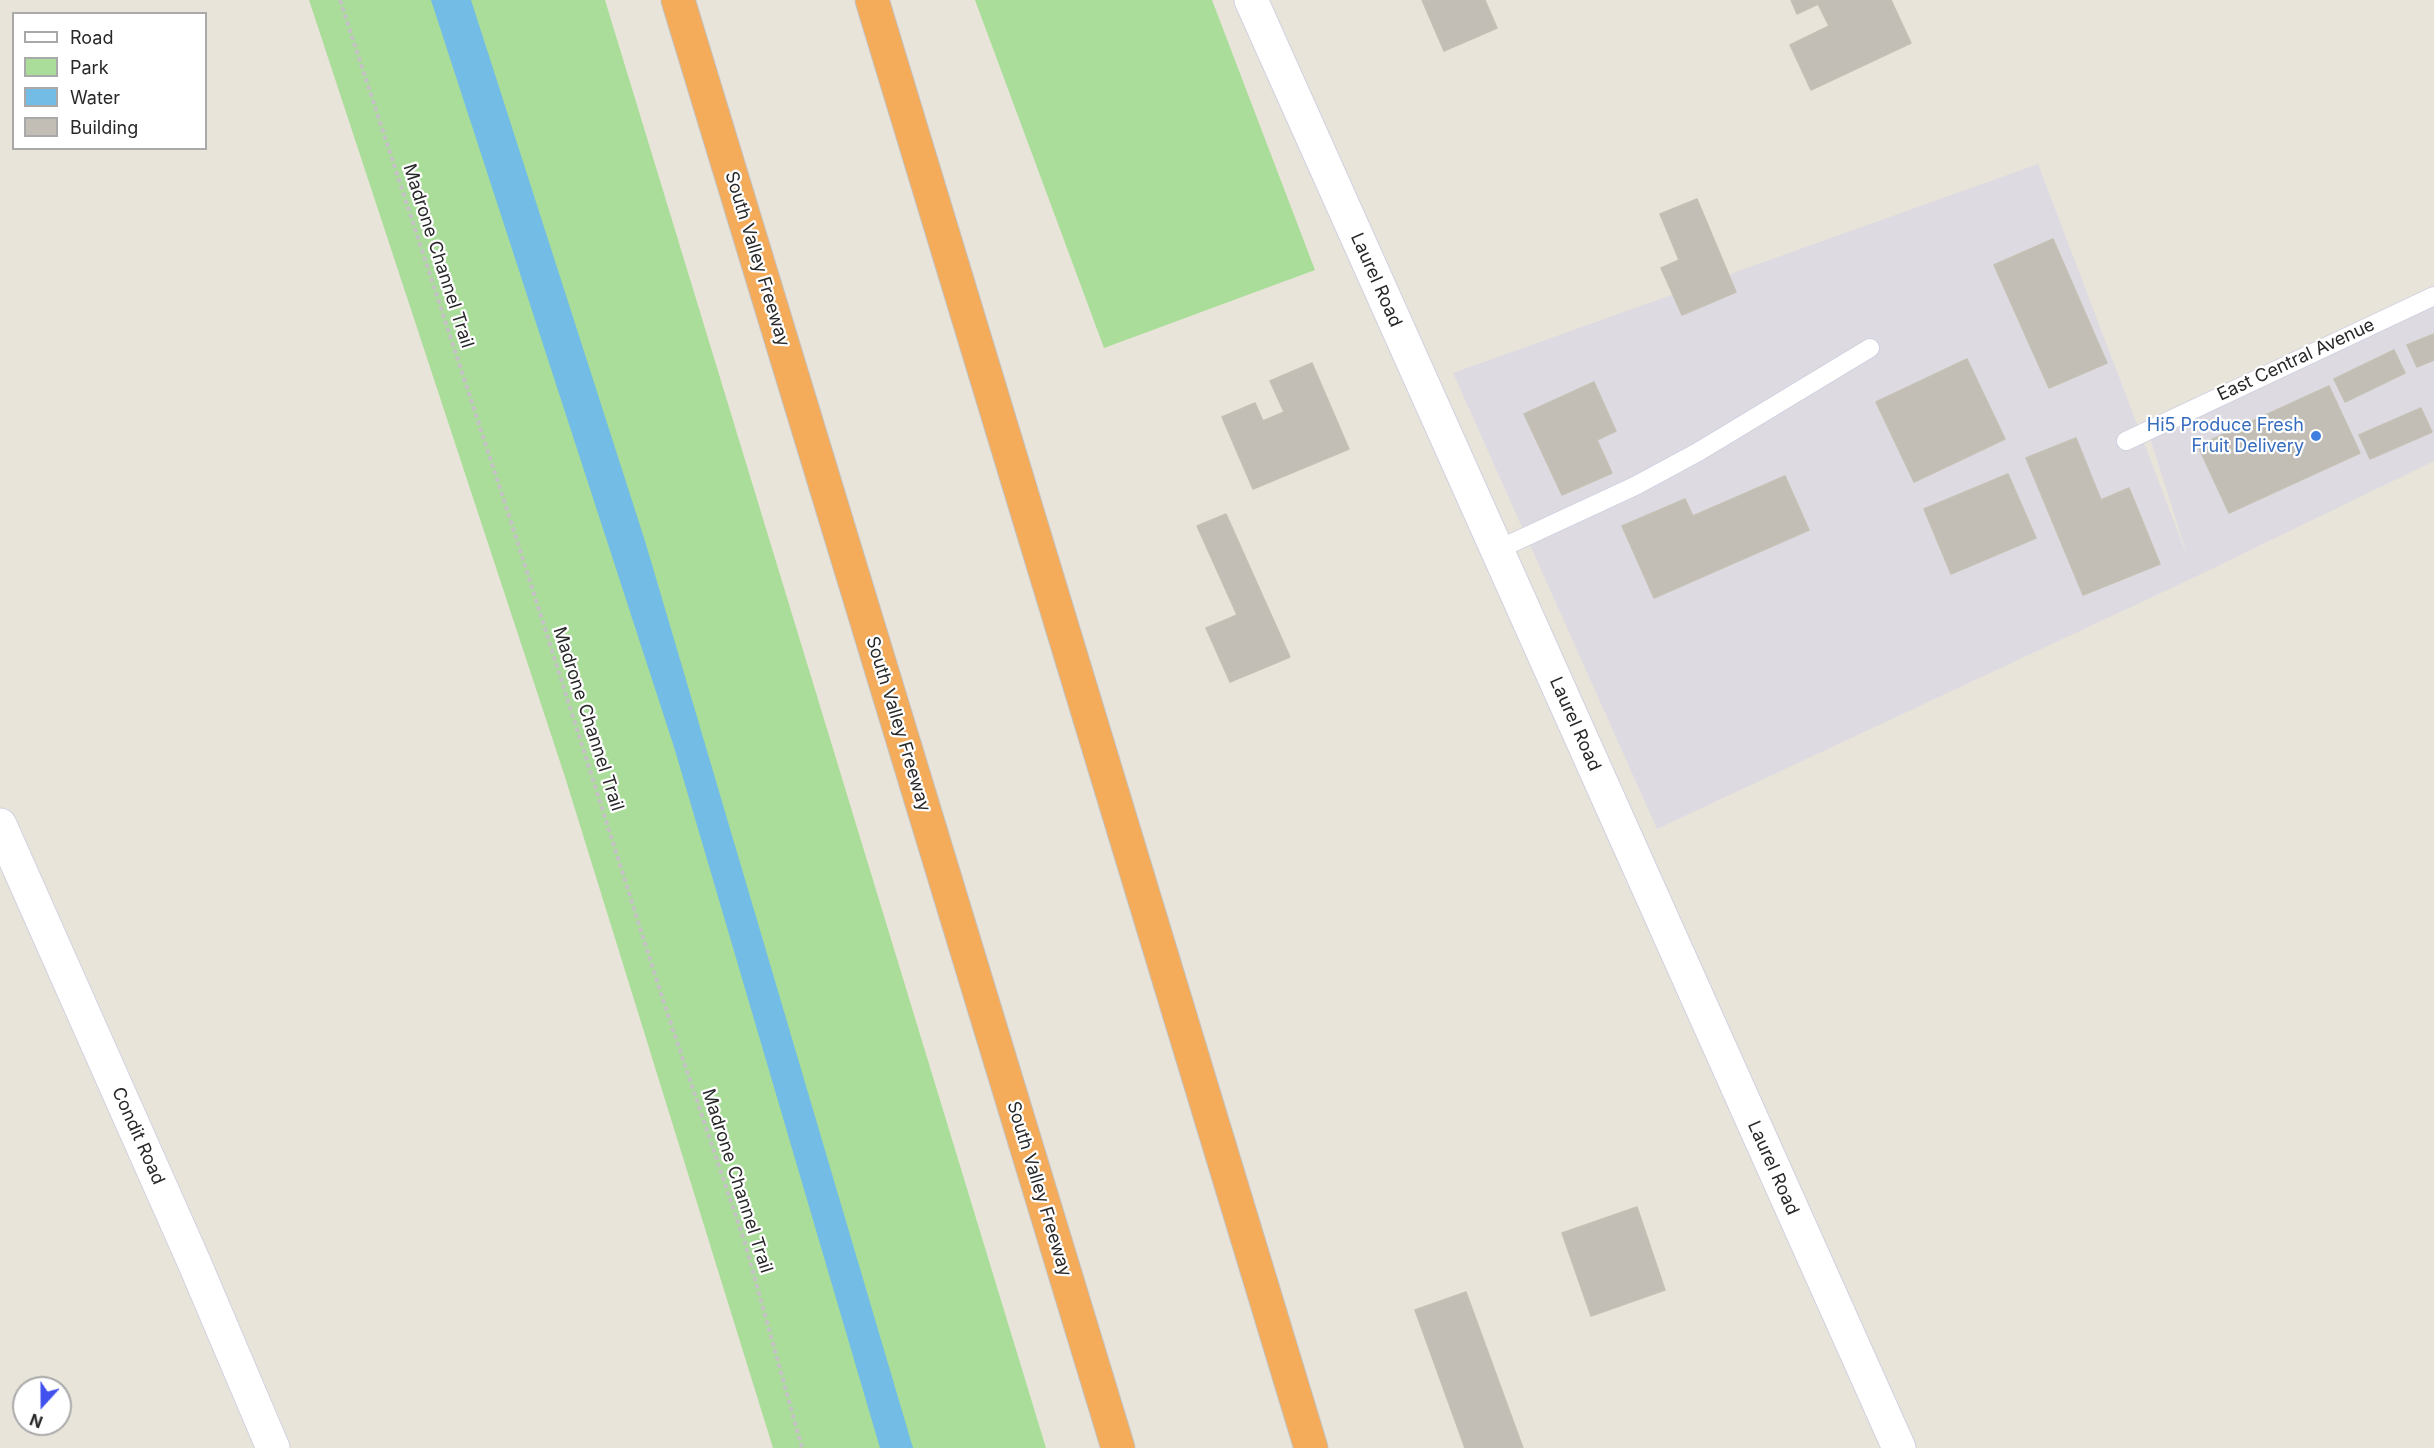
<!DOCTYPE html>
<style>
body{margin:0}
#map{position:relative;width:2434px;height:1448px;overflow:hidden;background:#e9e4da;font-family:Inter,sans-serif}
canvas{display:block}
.legend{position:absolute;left:12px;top:12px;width:195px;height:138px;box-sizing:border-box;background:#fff;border:2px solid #a9a9a9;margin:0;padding:8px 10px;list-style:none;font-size:18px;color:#282828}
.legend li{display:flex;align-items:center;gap:12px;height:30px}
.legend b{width:30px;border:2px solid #a9a9a9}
.north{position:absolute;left:12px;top:1376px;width:60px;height:60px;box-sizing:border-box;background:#fff;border:2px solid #a9a9a9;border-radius:50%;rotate:201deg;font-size:16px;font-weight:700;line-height:24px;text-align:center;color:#282828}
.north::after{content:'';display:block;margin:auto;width:21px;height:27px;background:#4251ee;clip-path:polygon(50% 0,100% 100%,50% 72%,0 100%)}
</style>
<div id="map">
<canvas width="2434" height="1448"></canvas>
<ul class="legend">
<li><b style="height:8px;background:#fff"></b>Road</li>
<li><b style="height:16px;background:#ad9"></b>Park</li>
<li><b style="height:16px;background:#72bce6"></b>Water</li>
<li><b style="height:16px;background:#c2beb6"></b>Building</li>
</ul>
<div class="north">N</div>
</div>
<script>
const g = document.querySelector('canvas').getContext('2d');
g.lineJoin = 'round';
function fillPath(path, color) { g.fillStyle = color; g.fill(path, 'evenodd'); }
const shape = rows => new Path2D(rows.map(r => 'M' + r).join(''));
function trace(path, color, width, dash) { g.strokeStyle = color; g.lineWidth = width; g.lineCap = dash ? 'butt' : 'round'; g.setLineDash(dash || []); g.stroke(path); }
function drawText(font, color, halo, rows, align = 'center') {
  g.font = font + ' Inter,sans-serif'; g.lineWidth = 4.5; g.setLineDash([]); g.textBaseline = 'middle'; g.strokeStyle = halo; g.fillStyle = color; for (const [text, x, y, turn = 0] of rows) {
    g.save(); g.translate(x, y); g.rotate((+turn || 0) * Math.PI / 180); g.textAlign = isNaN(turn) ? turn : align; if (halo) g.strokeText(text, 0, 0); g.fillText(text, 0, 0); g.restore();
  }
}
fillPath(shape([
 [2038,164,2189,561,2149,435,2434,297,2434,461,2195,577,1657,829,1453,373]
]), '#dddae2');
fillPath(shape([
 [309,0,605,0,1046,1448,773,1448,565,777],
 [975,0,1212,0,1315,270,1104,348]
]), '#ad9');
fillPath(shape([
 [431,0,471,0,645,541,913,1448,880,1448,674,747]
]), '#72bce6');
const building = shape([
 [1422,0,1485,0,1497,28,1444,51,1422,0],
 [1791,0,1891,0,1911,43,1811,90,1790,45,1829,26,1818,4,1797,14,1791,0],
 [1697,199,1736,292,1682,315,1661,268,1679,260,1660,214,1697,199],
 [2053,239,2107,363,2049,388,1994,265,2053,239],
 [2434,334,2434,360,2417,367,2407,345,2434,334],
 [2394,350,2405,373,2345,402,2334,379,2394,350],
 [1967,359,2005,439,1914,482,1876,402,1967,359],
 [1312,363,1349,449,1253,489,1222,417,1255,403,1263,421,1284,412,1270,381,1312,363],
 [1594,382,1616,431,1597,440,1612,473,1562,495,1524,414,1594,382],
 [2329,386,2360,453,2229,513,2198,446,2329,386],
 [2421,408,2432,432,2370,459,2359,435,2421,408],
 [2076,438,2101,500,2129,488,2160,564,2083,595,2026,458,2076,438],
 [2008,474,2036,538,1951,574,1924,509,2008,474],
 [1785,476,1809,530,1654,598,1622,526,1685,499,1693,516,1785,476],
 [1226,514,1290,657,1230,682,1206,628,1237,615,1197,526,1226,514],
 [1637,1207,1665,1290,1591,1316,1562,1233,1637,1207],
 [1466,1292,1523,1448,1465,1448,1415,1310,1466,1292]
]);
fillPath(building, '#c2beb6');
trace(building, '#c4c0b4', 1.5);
const lane = shape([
 [2126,441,2434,296],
 [1497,550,1635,486,1698,452,1870,348]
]);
const street = shape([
 [1251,0,1899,1448]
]);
const secondary = shape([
 [0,825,194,1262,273,1448]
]);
const highway = shape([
 [678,0,1118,1448],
 [872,0,1311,1448]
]);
trace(lane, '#cfd1e0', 20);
trace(street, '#cfd1e0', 35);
trace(secondary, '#cfd1e0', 35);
trace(highway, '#c3c3c3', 35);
trace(shape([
 [340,0,514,531,663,1000,745,1243,802,1448]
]), '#c3c3c3', 4, [4.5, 3]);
trace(lane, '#fff', 18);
trace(street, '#fff', 33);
trace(secondary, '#fff', 33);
trace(highway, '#f4ac5a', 33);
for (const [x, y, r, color] of [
 [2316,436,6,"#3f7fe0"]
]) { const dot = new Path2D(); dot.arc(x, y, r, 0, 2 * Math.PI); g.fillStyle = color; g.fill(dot); trace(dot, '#fff', 2); }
drawText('18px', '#282828', '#fff', [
 ["Madrone Channel Trail",438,256,72],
 ["South Valley Freeway",757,259,73],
 ["Laurel Road",1376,280,66],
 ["East Central Avenue",2296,360,-25],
 ["Madrone Channel Trail",588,719,72],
 ["South Valley Freeway",898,724,73],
 ["Laurel Road",1575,724,66],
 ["Condit Road",138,1136,66],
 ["Laurel Road",1773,1168,66],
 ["Madrone Channel Trail",737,1181,72],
 ["South Valley Freeway",1039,1189,73]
]);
drawText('18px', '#366cbe', '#fff', [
 ["Hi5 Produce Fresh",2304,426],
 ["Fruit Delivery",2304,447]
], 'right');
</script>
